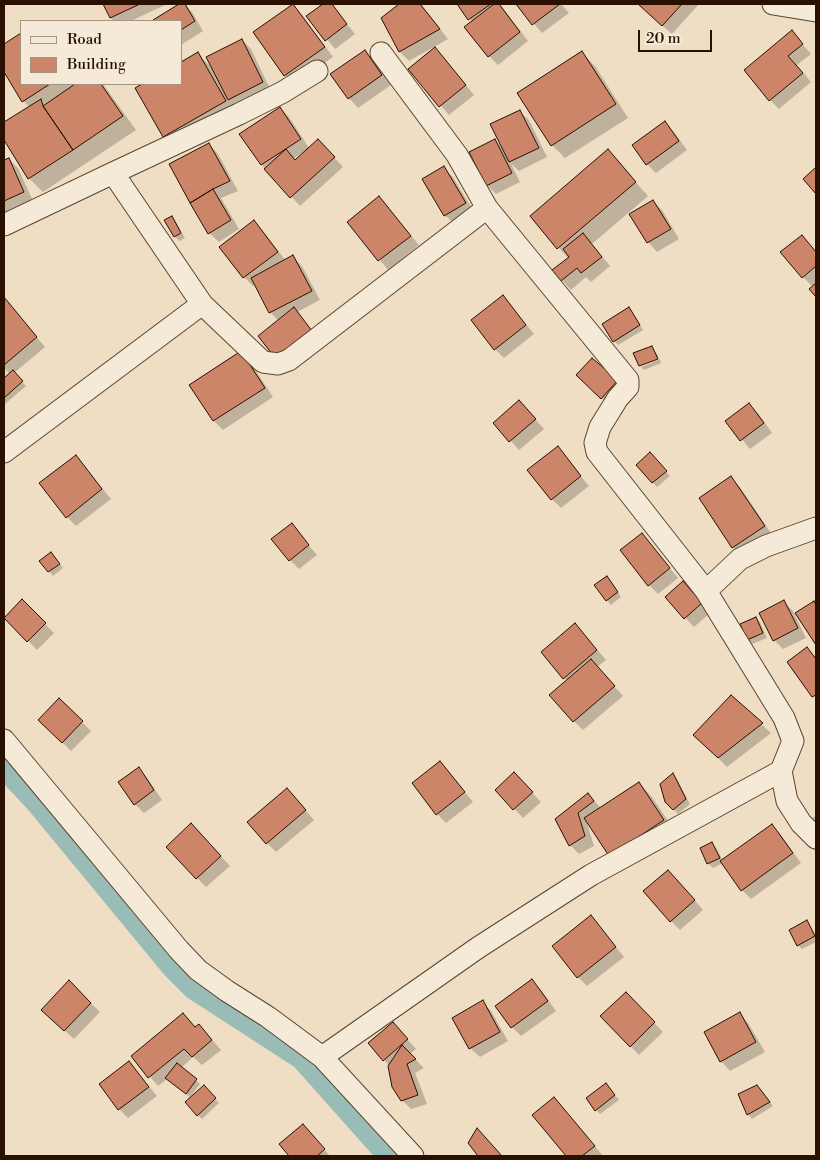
<!DOCTYPE html>
<style>
body{margin:0}
#map{position:relative;width:820px;height:1160px;overflow:hidden;background:#efdec3;font-family:"Libre Bodoni",serif}
canvas{display:block}
.frame{position:absolute;inset:0;border:5px solid #291000;pointer-events:none}
.legend{position:absolute;left:20px;top:20px;width:162px;height:65px;box-sizing:border-box;background:#f5ead8;border:1px solid #a39382;margin:0;padding:6px 9px;list-style:none;font-size:15px;color:#291000}
.legend li{display:flex;align-items:center;gap:10px;height:25px}
.legend b{width:25px;border:1px solid #a39382}
.scale{position:absolute;left:638px;top:30px;width:74px;height:22px;box-sizing:border-box;border:2px solid #291000;border-top:0;padding-left:6px;font-size:15px;line-height:18px;white-space:nowrap;color:#291000;-webkit-text-stroke:4px #f5ead8;paint-order:stroke}
</style>
<div id="map">
<canvas width="820" height="1160"></canvas>
<div class="frame"></div>
<ul class="legend">
<li><b style="height:6px;background:#f5ead8"></b>Road</li>
<li><b style="height:14px;background:#cc8569"></b>Building</li>
</ul>
<div class="scale">20 m</div>
</div>
<script>
const g = document.querySelector('canvas').getContext('2d');
g.lineJoin = 'round';
function fillPath(path, color) { g.fillStyle = color; g.fill(path, 'evenodd'); }
const shape = rows => new Path2D(rows.map(r => 'M' + r).join(''));
function trace(path, color, width, dash) { g.strokeStyle = color; g.lineWidth = width; g.lineCap = dash ? 'butt' : 'round'; g.setLineDash(dash || []); g.stroke(path); }
fillPath(shape([
 [104,4,167,4,131,21,114,21,111,18],
 [181,4,184,4,192,12,203,31,181,45,181,21,154,21],
 [325,4,331,4,355,34,335,49,308,16],
 [401,4,421,4,448,39,409,61,400,52,382,18],
 [459,4,500,4,528,41,498,65,489,56,472,22],
 [517,4,561,4,569,13,542,33],
 [638,4,699,4,672,34],
 [293,6,302,15,333,57,295,84,285,75,255,33],
 [792,32,811,54,797,65,811,82,779,109,770,100],
 [21,35,21,84,103,84,136,130,43,192,29,178,4,137,4,124,30,107,23,101,4,70,4,46],
 [242,40,251,49,271,91,177,150,164,136,136,88,145,84,181,84,198,54,212,68],
 [365,52,374,61,391,85,358,108,349,98,332,74],
 [582,53,595,66,628,118,565,158,552,145],
 [444,58,474,95,449,115,410,69],
 [280,108,289,117,309,148,327,150,343,167,300,206,262,165,241,134],
 [302,153,303,154,295,161,293,159],
 [519,111,529,120,547,157,519,171,511,164,520,182,496,194,487,185,495,140,503,148],
 [665,123,674,132,687,150,656,173,647,164],
 [209,144,218,154,238,191,221,198,239,229,219,242,209,233],
 [608,151,648,196,592,244,610,266,591,282,586,277,571,290,554,271,569,259,531,217],
 [9,159,18,168,33,201,4,214,4,162],
 [443,168,453,177,474,212,454,224,445,215],
 [379,197,419,245,388,270,349,222],
 [653,201,662,210,679,239,657,252,648,242,631,215],
 [172,217,176,222,185,238,179,241,175,236],
 [254,222,263,231,286,261,293,257,302,266,320,300,297,312,323,344,279,321,270,312,255,284,253,286,244,277],
 [811,245,816,252,816,295,811,289,813,287,803,277],
 [503,296,534,334,504,358,495,349],
 [4,299,45,347,14,373,26,386,5,404,4,380,10,374,4,368],
 [633,313,643,330,618,345,614,341],
 [652,347,659,357,640,364,640,366,635,354],
 [660,359,661,363,644,370,641,367],
 [250,362,273,397,223,430,214,421,191,385],
 [617,381,626,390,611,407,587,384],
 [749,404,758,413,772,433,750,449,727,421],
 [528,411,544,429,519,450,495,423],
 [557,448,589,486,561,508,552,499],
 [76,456,111,499,76,526,67,517],
 [654,458,670,476,657,487,637,465],
 [731,478,740,487,773,536,742,556,733,547],
 [291,525,317,555,299,569,290,560],
 [650,544,678,578,658,594,649,585],
 [55,558,63,568,53,576,41,561],
 [611,582,621,597,611,605,607,600],
 [683,583,710,613,694,627,666,597],
 [22,601,54,633,37,650,5,617],
 [784,602,793,611,806,638,783,649,774,640],
 [756,618,760,622,767,638,752,644,748,640],
 [584,634,606,660,597,667,623,696,583,730,574,721,567,681,543,652],
 [807,648,816,658,816,693,813,695],
 [731,697,771,733,727,767,704,744],
 [60,700,91,731,71,751,40,720],
 [440,762,473,802,446,823,437,814],
 [138,769,147,778,162,800,144,813,135,804],
 [673,775,677,779,690,804,678,814,666,801],
 [523,783,541,802,523,818,497,790],
 [639,783,652,797,677,834,623,869,586,820,594,846,579,854,570,845,557,820,588,794,601,808],
 [296,799,314,820,276,852,267,843],
 [816,816,816,824,812,818],
 [772,826,781,835,801,863,751,899,742,890,723,863,713,868,708,863,701,849,712,844,716,848,723,861],
 [200,834,230,866,206,887,197,878],
 [677,880,703,910,680,930,671,921],
 [591,917,624,957,587,986,578,977],
 [807,922,816,936,816,942,802,949,798,945],
 [532,981,541,990,556,1011,521,1036,512,1027],
 [69,982,100,1012,74,1039,52,1019],
 [626,993,663,1032,639,1055,602,1016],
 [482,1002,491,1011,508,1041,480,1057,470,1048],
 [739,1014,748,1023,765,1052,730,1071,721,1061,706,1032],
 [393,1023,416,1049,410,1054,424,1068,415,1073,427,1104,411,1109,402,1100,389,1065,384,1060],
 [196,1028,208,1035,221,1050,202,1065,193,1057,181,1068,200,1084,191,1096,192,1097,204,1087,219,1103,202,1119,198,1115,191,1098,167,1079,158,1086,132,1056],
 [129,1063,157,1096,128,1118,119,1109],
 [610,1089,619,1100,600,1114,596,1110],
 [762,1091,773,1106,752,1119,748,1114,740,1095],
 [563,1108,603,1156,568,1156,534,1115],
 [312,1135,330,1156,291,1156,281,1144]
]), '#0003');
trace(shape([
 [4,765,37,800,173,965,195,987,303,1057,391,1156]
]), '#9abcb6', 26);
const building = shape([
 [103,4,140,4,110,18,103,4],
 [179,4,185,4,195,21,181,30,181,21,153,21,153,20,179,4],
 [293,4,325,47,284,76,253,32,293,4],
 [323,4,332,4,347,24,325,41,306,16,323,4],
 [399,4,420,4,440,29,399,52,381,18,399,4],
 [457,4,491,4,468,20,457,4],
 [494,4,499,4,520,32,488,57,464,27,494,4],
 [516,4,560,4,532,25,516,4],
 [638,4,682,4,662,26,638,4],
 [792,30,803,44,788,56,803,73,769,101,744,70,792,30],
 [21,33,21,84,50,84,22,102,4,72,4,44,21,33],
 [242,39,263,82,228,100,206,57,242,39],
 [435,47,466,85,439,107,408,69,435,47],
 [365,50,382,75,348,99,330,74,365,50],
 [582,51,616,104,551,146,517,93,582,51],
 [198,52,226,101,163,137,135,88,142,84,181,84,181,62,198,52],
 [75,84,101,84,123,116,73,150,43,106,75,84],
 [41,99,43,106,73,150,28,179,4,140,4,122,41,99],
 [280,107,301,139,261,165,239,134,280,107],
 [520,110,539,148,509,162,490,124,520,110],
 [665,121,679,141,646,165,632,145,665,121],
 [318,139,335,157,290,198,264,169,286,149,295,160,318,139],
 [495,139,512,173,486,186,469,152,495,139],
 [209,143,230,181,213,189,190,203,169,164,209,143],
 [608,149,636,182,557,249,530,216,608,149],
 [9,158,24,192,4,201,4,160,9,158],
 [444,166,466,203,444,216,422,179,444,166],
 [816,167,816,194,803,179,816,167],
 [213,189,231,220,208,234,190,203,213,189],
 [379,196,411,236,378,261,347,222,379,196],
 [653,200,671,229,647,243,629,214,653,200],
 [172,216,181,233,174,237,164,220,172,216],
 [254,220,278,252,243,278,219,247,254,220],
 [583,233,602,257,581,273,577,268,561,281,552,270,569,257,563,249,583,233],
 [802,235,816,252,816,266,802,278,780,252,802,235],
 [293,255,312,291,269,313,251,278,293,255],
 [816,283,816,297,809,289,816,283],
 [503,295,526,325,494,350,471,320,503,295],
 [4,297,37,337,4,365,4,297],
 [294,307,315,335,279,363,258,336,294,307],
 [629,307,640,325,613,342,602,324,629,307],
 [652,346,658,359,639,366,633,353,652,346],
 [241,351,265,388,213,421,189,385,241,351],
 [592,358,618,380,601,399,576,375,592,358],
 [13,370,23,381,4,398,4,378,13,370],
 [519,400,536,419,509,442,493,423,519,400],
 [749,403,764,423,740,441,725,421,749,403],
 [558,446,581,476,551,500,527,470,558,446],
 [650,452,667,471,652,483,636,465,650,452],
 [76,455,102,489,66,518,39,483,76,455],
 [731,476,765,526,732,548,699,498,731,476],
 [292,523,309,545,289,561,271,539,292,523],
 [642,533,670,568,648,586,620,550,642,533],
 [51,552,60,564,48,572,39,561,51,552],
 [607,576,618,592,606,601,594,585,607,576],
 [683,581,702,603,684,619,665,597,683,581],
 [22,599,46,623,27,642,4,618,22,599],
 [784,600,798,628,773,641,759,613,784,600],
 [814,601,816,605,816,645,795,613,814,601],
 [756,617,763,633,747,640,740,624,756,617],
 [575,623,597,650,563,679,541,652,575,623],
 [807,647,816,659,816,695,812,697,787,662,807,647],
 [591,659,615,686,573,722,549,695,591,659],
 [731,695,763,723,718,758,693,735,731,695],
 [59,698,83,721,62,743,38,720,59,698],
 [440,761,465,792,436,815,412,783,440,761],
 [139,767,154,790,134,805,118,782,139,767],
 [514,772,533,792,513,810,495,790,514,772],
 [673,773,686,799,673,810,665,802,660,784,673,773],
 [639,782,664,820,609,856,584,818,639,782],
 [287,788,306,810,266,844,247,822,287,788],
 [588,793,594,801,578,813,585,836,569,846,555,819,588,793],
 [191,823,221,856,196,879,166,847,191,823],
 [772,824,793,853,741,891,720,861,772,824],
 [712,842,720,858,707,864,700,848,712,842],
 [668,870,695,900,670,922,643,891,668,870],
 [591,915,616,947,577,978,552,946,591,915],
 [807,920,815,936,797,946,789,930,807,920],
 [532,979,548,1001,511,1028,495,1006,532,979],
 [69,980,91,1003,64,1031,41,1010,69,980],
 [626,992,655,1022,630,1047,600,1016,626,992],
 [483,1000,500,1032,469,1049,452,1018,483,1000],
 [740,1012,756,1042,720,1062,704,1032,740,1012],
 [183,1013,195,1027,199,1024,212,1040,192,1057,184,1049,148,1078,131,1056,183,1013],
 [393,1022,408,1039,383,1061,368,1043,393,1022],
 [402,1045,416,1059,407,1064,418,1095,401,1101,392,1087,388,1066,402,1045],
 [129,1061,149,1087,118,1110,99,1084,129,1061],
 [177,1063,197,1079,186,1094,165,1078,177,1063],
 [606,1083,615,1095,595,1111,586,1098,606,1083],
 [204,1085,216,1098,197,1116,185,1102,204,1085],
 [757,1085,770,1102,747,1115,738,1094,757,1085],
 [554,1097,595,1146,582,1156,566,1156,532,1115,554,1097],
 [303,1124,325,1149,317,1156,289,1156,279,1144,303,1124],
 [477,1128,502,1156,478,1156,468,1143,477,1128]
]);
fillPath(building, '#cc8569');
trace(building, '#291000', 1);
const street = shape([
 [773,4,816,11],
 [381,53,457,155,487,208],
 [113,173,239,114,283,92,317,71],
 [4,225,113,173,202,304,263,362,278,364,289,360,487,208,628,380,628,387,618,398,600,427,595,443,597,452,706,591,784,718,793,741,781,771,787,801,801,823,816,838],
 [4,452,202,304],
 [706,591,740,559,766,546,816,528],
 [4,740,179,950,198,970,227,991,268,1017,322,1057,413,1156],
 [322,1057,479,947,591,875,781,771]
]);
trace(street, '#5a4431', 23);
trace(street, '#f5ead8', 21);
</script>
